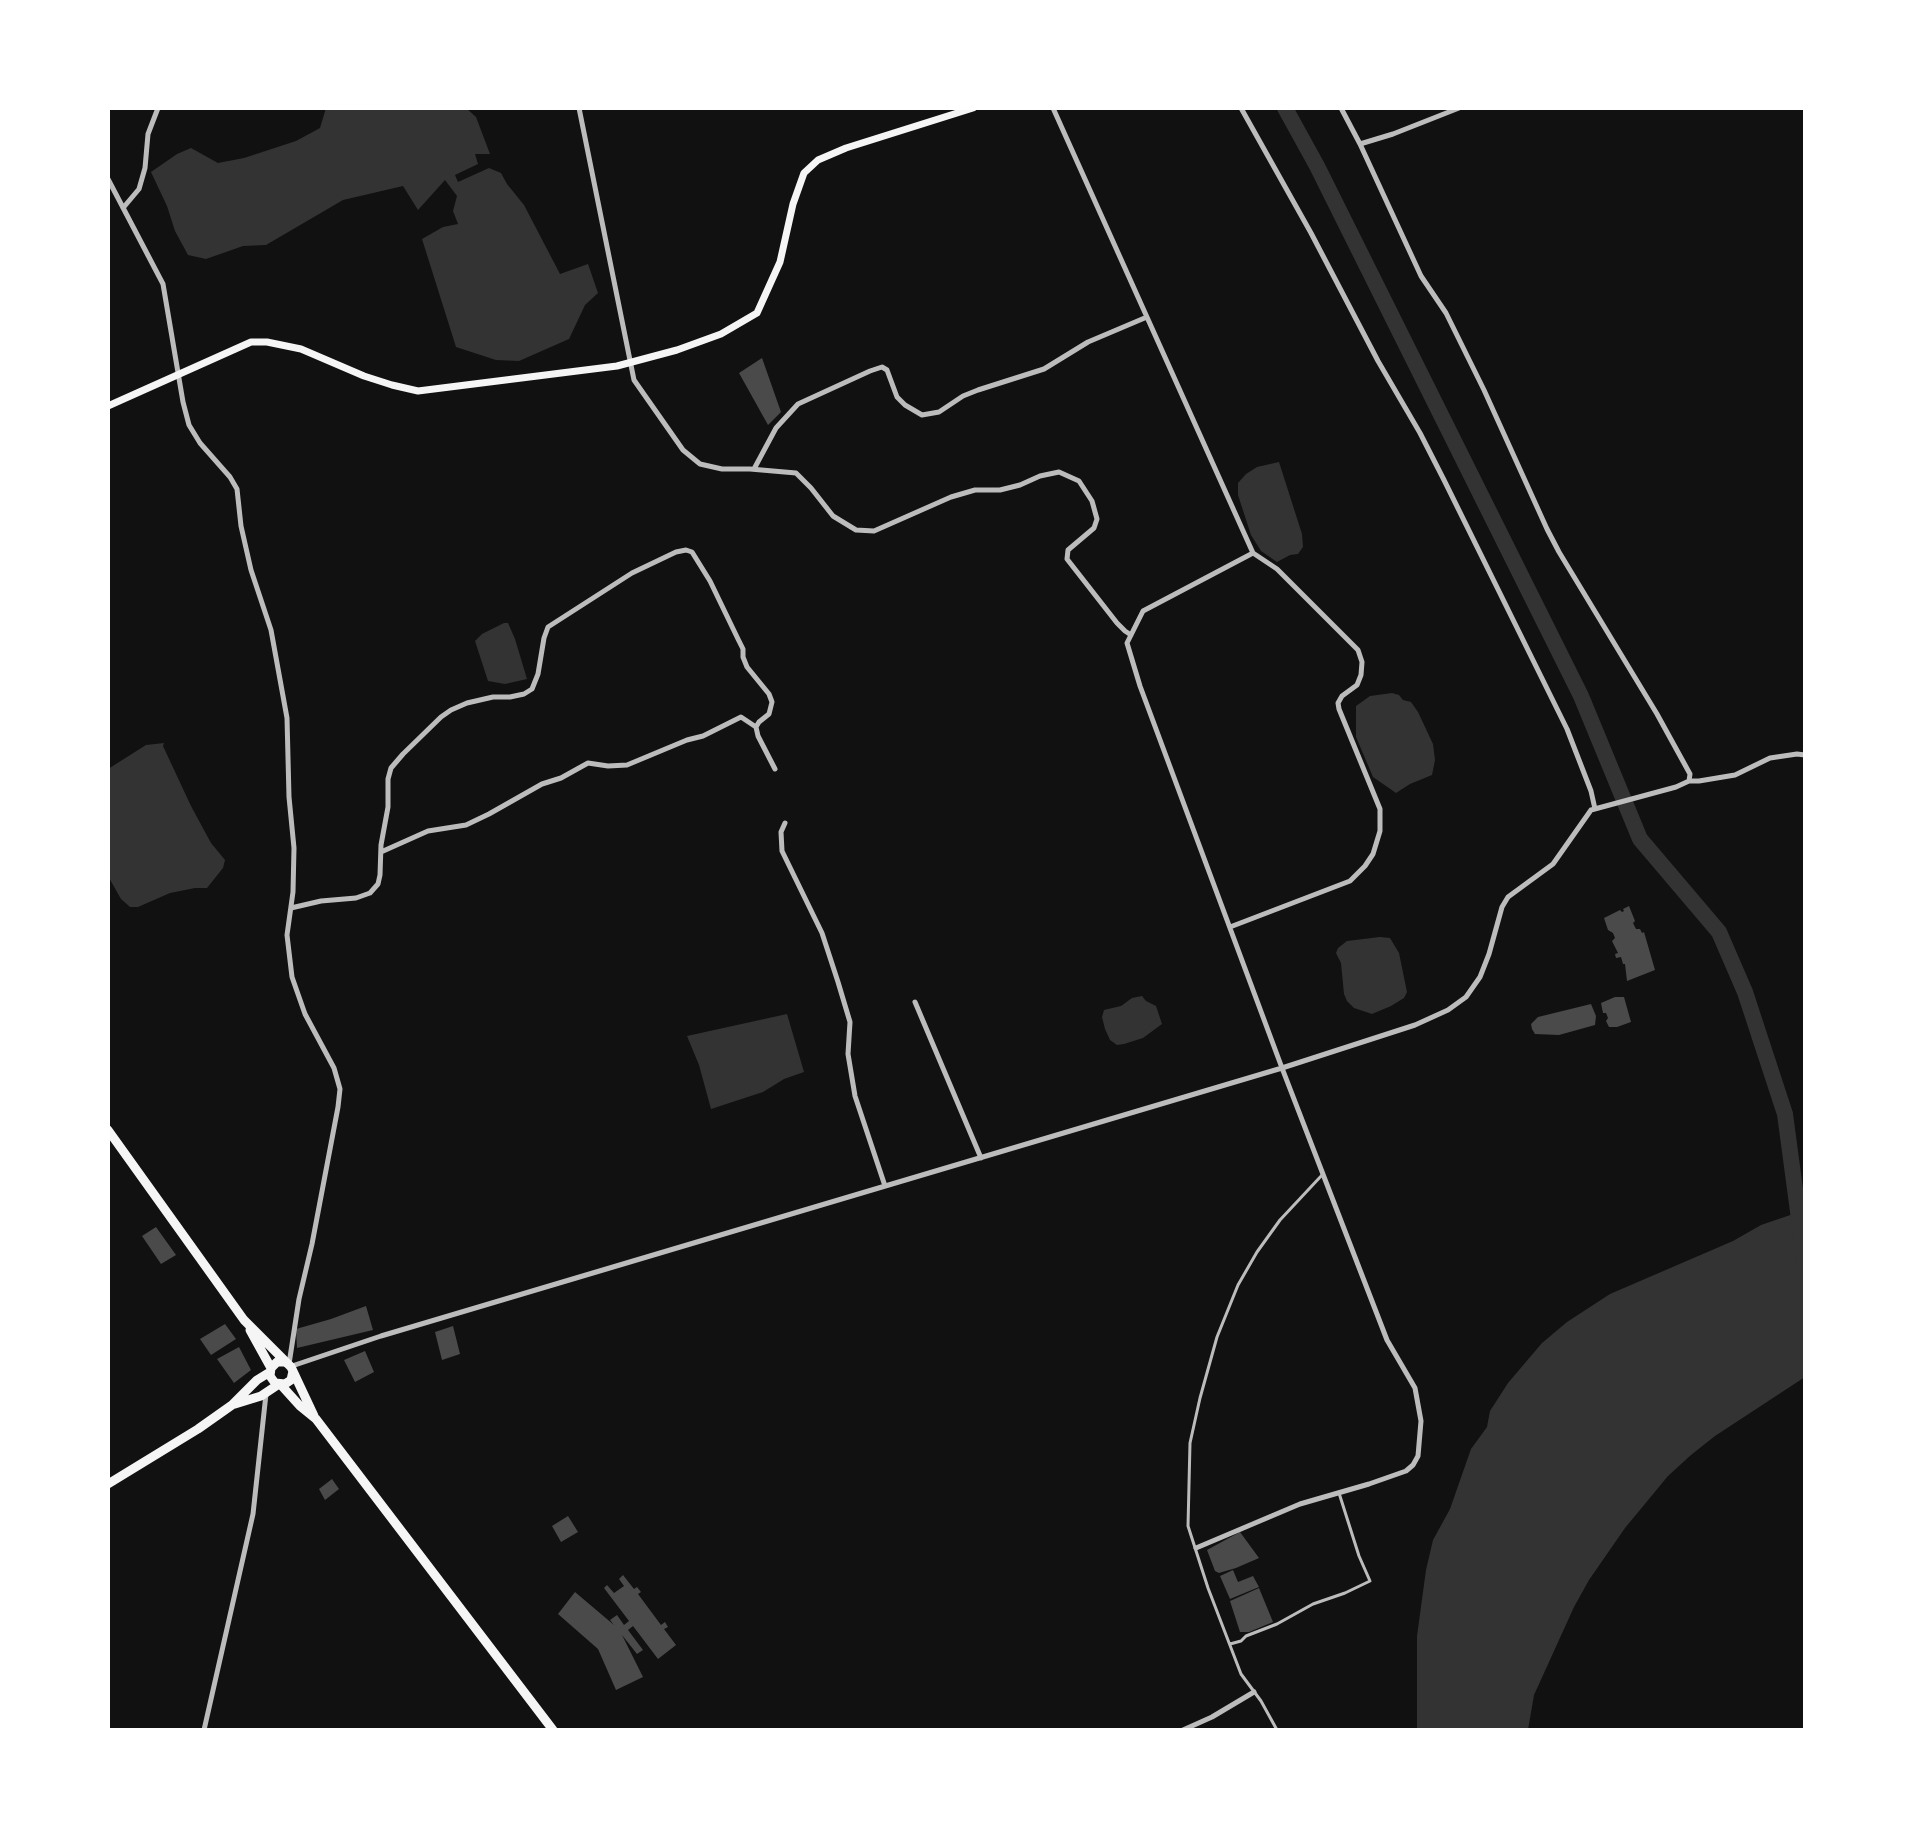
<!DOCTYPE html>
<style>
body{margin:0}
#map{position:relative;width:1913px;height:1838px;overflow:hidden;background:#111;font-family:"IBM Plex Sans",sans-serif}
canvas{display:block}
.frame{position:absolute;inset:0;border:110px solid #fff;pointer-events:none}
</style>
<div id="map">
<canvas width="1913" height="1838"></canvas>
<div class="frame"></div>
</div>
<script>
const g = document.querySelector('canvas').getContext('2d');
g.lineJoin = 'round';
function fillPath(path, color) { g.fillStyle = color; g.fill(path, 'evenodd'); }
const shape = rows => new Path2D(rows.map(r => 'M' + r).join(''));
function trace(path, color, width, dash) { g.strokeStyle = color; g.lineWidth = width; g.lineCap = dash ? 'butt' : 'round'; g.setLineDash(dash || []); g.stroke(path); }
fillPath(shape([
 [326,108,466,108,476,117,490,154,475,154,478,164,455,175,458,182,489,168,501,173,507,184,524,205,560,274,588,264,598,293,585,305,569,339,519,361,496,360,456,347,422,239,443,227,458,224,453,211,457,196,445,180,418,210,403,186,343,200,266,245,243,246,206,259,188,255,175,231,167,206,151,172,177,154,191,148,218,163,244,158,296,141,320,128],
 [1279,462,1302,534,1303,547,1298,554,1290,555,1277,562,1261,551,1251,535,1238,495,1238,483,1246,474,1257,467],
 [504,623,508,623,515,639,527,679,505,684,488,681,475,641,482,634],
 [1392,693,1399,695,1403,700,1411,702,1418,712,1433,744,1435,760,1432,775,1410,784,1396,793,1373,777,1356,737,1356,706,1370,696],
 [164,743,163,746,191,806,211,843,225,860,223,868,207,888,195,888,170,893,138,907,130,907,121,899,108,876,108,769,146,745],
 [1380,937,1390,938,1399,953,1407,992,1404,998,1391,1006,1372,1014,1354,1008,1347,1001,1344,994,1341,963,1336,953,1338,948,1347,941],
 [1142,996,1146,1001,1156,1006,1162,1024,1143,1038,1124,1044,1117,1045,1110,1040,1105,1029,1102,1017,1104,1010,1121,1006,1132,998],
 [787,1014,804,1072,784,1079,763,1092,711,1109,699,1065,687,1036],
 [1805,1210,1805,1377,1715,1436,1691,1455,1668,1476,1625,1528,1589,1580,1574,1607,1534,1695,1528,1730,1417,1730,1417,1636,1426,1570,1433,1540,1450,1509,1471,1449,1487,1427,1490,1411,1508,1383,1542,1343,1567,1322,1610,1294,1733,1241,1761,1225]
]), '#333');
trace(shape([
 [1285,108,1317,166,1581,696,1640,839,1719,932,1745,992,1785,1114,1805,1264]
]), '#333', 16);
fillPath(shape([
 [762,358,781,412,768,425,739,373],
 [1629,906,1635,921,1633,923,1636,929,1640,929,1642,933,1644,932,1655,970,1627,981,1625,964,1623,964,1621,957,1616,958,1615,954,1618,953,1612,941,1615,938,1613,933,1608,930,1604,918,1620,910,1622,912,1624,911,1623,909],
 [1615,997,1624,997,1631,1022,1617,1027,1609,1027,1606,1021,1608,1018,1606,1013,1603,1013,1601,1003],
 [1591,1004,1596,1016,1595,1025,1559,1035,1535,1034,1532,1029,1531,1024,1538,1017],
 [156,1227,176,1255,161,1264,142,1236],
 [366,1306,373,1330,297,1348,296,1329,331,1319],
 [225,1324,236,1339,211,1355,200,1339],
 [453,1326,460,1354,442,1360,435,1332],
 [239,1347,251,1370,234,1383,217,1359],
 [365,1351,374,1372,355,1382,344,1360],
 [332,1479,339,1489,325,1500,319,1489],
 [568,1516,578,1532,561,1542,552,1526],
 [1240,1532,1259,1558,1236,1568,1219,1573,1215,1571,1207,1550],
 [1233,1570,1238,1582,1253,1576,1259,1587,1230,1599,1220,1576],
 [623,1575,634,1589,637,1587,641,1592,638,1594,661,1625,665,1622,668,1627,664,1629,676,1645,658,1659,633,1626,628,1630,643,1650,637,1654,622,1635,643,1677,616,1690,598,1649,558,1614,575,1592,614,1625,610,1620,617,1615,624,1625,629,1621,604,1588,607,1585,614,1593,624,1586,619,1579],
 [1259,1588,1273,1622,1249,1632,1240,1632,1230,1601]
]), '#4a4a4a');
trace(shape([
 [1230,1644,1241,1641,1246,1636,1277,1624,1313,1604,1345,1593,1370,1581,1359,1556,1339,1493],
 [1277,1730,1261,1701,1241,1674,1208,1588,1188,1526,1190,1443,1200,1398,1217,1337,1238,1285,1257,1252,1280,1220,1323,1174]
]), '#bcbcbc', 3);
trace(shape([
 [579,108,634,380,683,450,700,464,722,469,750,469,796,473,811,488,833,516,856,530,874,531,951,497,975,490,1000,490,1020,485,1040,476,1059,472,1079,481,1092,501,1097,519,1094,528,1068,550,1067,559,1117,623,1125,631,1131,635],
 [1053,108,1253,553,1143,611,1127,643,1140,686,1282,1068,1387,1340,1415,1388,1421,1421,1418,1456,1413,1465,1406,1471,1369,1484,1300,1504,1196,1548],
 [1241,108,1311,233,1378,361,1420,433,1444,480,1567,729,1591,791,1595,809],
 [1341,108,1360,144,1421,276,1446,313,1484,390,1547,529,1559,552,1657,714,1690,774,1689,781],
 [1360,144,1393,134,1459,108],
 [108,179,163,284,183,402,189,425,200,443,230,477,237,489,241,526,251,570,271,630,287,718,289,797,294,848,293,892,287,935,292,977,305,1014,334,1068,340,1089,338,1107,312,1244,299,1299,289,1364],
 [123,208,139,189,145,168,148,134,158,108],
 [754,469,776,428,798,404,870,371,882,367,887,370,897,397,905,405,922,415,939,412,963,396,978,390,1044,369,1088,342,1147,317],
 [785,823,781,832,782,851,822,933,838,982,850,1022,848,1054,855,1096,885,1186],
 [381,852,428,831,466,825,489,814,542,784,561,778,588,763,608,766,627,765,687,740,703,736,741,717,756,727],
 [291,908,321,901,356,898,370,893,378,884,380,875,381,845,388,807,388,779,391,768,403,754,441,717,451,710,467,703,493,697,510,697,524,694,532,689,538,674,544,638,548,627,632,573,676,552,686,550,692,552,710,581,738,639,743,649,743,657,747,667,769,694,772,702,769,714,759,722,756,727,758,736,775,769],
 [1230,927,1350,881,1365,866,1373,854,1380,831,1380,809,1339,709,1338,703,1342,696,1357,685,1361,675,1362,662,1358,650,1277,569,1253,553],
 [915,1002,981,1158],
 [292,1366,381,1336,1282,1068,1415,1025,1448,1010,1466,997,1480,977,1489,954,1502,907,1508,897,1553,864,1591,810,1676,787,1689,781,1699,781,1735,775,1770,758,1797,754,1805,755],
 [204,1730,253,1514,266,1394],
 [1183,1730,1212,1717,1254,1692]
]), '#bcbcbc', 5);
trace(shape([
 [108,406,251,342,267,342,301,349,364,376,392,385,418,391,617,366,677,350,721,334,757,313,780,262,793,204,804,173,818,160,846,148,973,108]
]), '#f5f5f5', 7);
trace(shape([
 [108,1130,244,1320,288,1364],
 [250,1330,271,1368],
 [293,1371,291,1380,285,1384,275,1383,270,1376,271,1368,277,1362,285,1362,288,1364,291,1367,314,1416],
 [281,1385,300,1406,316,1419,553,1730],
 [235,1404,261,1396,279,1384],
 [108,1484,198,1429,232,1405,257,1380,270,1372]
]), '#f5f5f5', 9);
</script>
